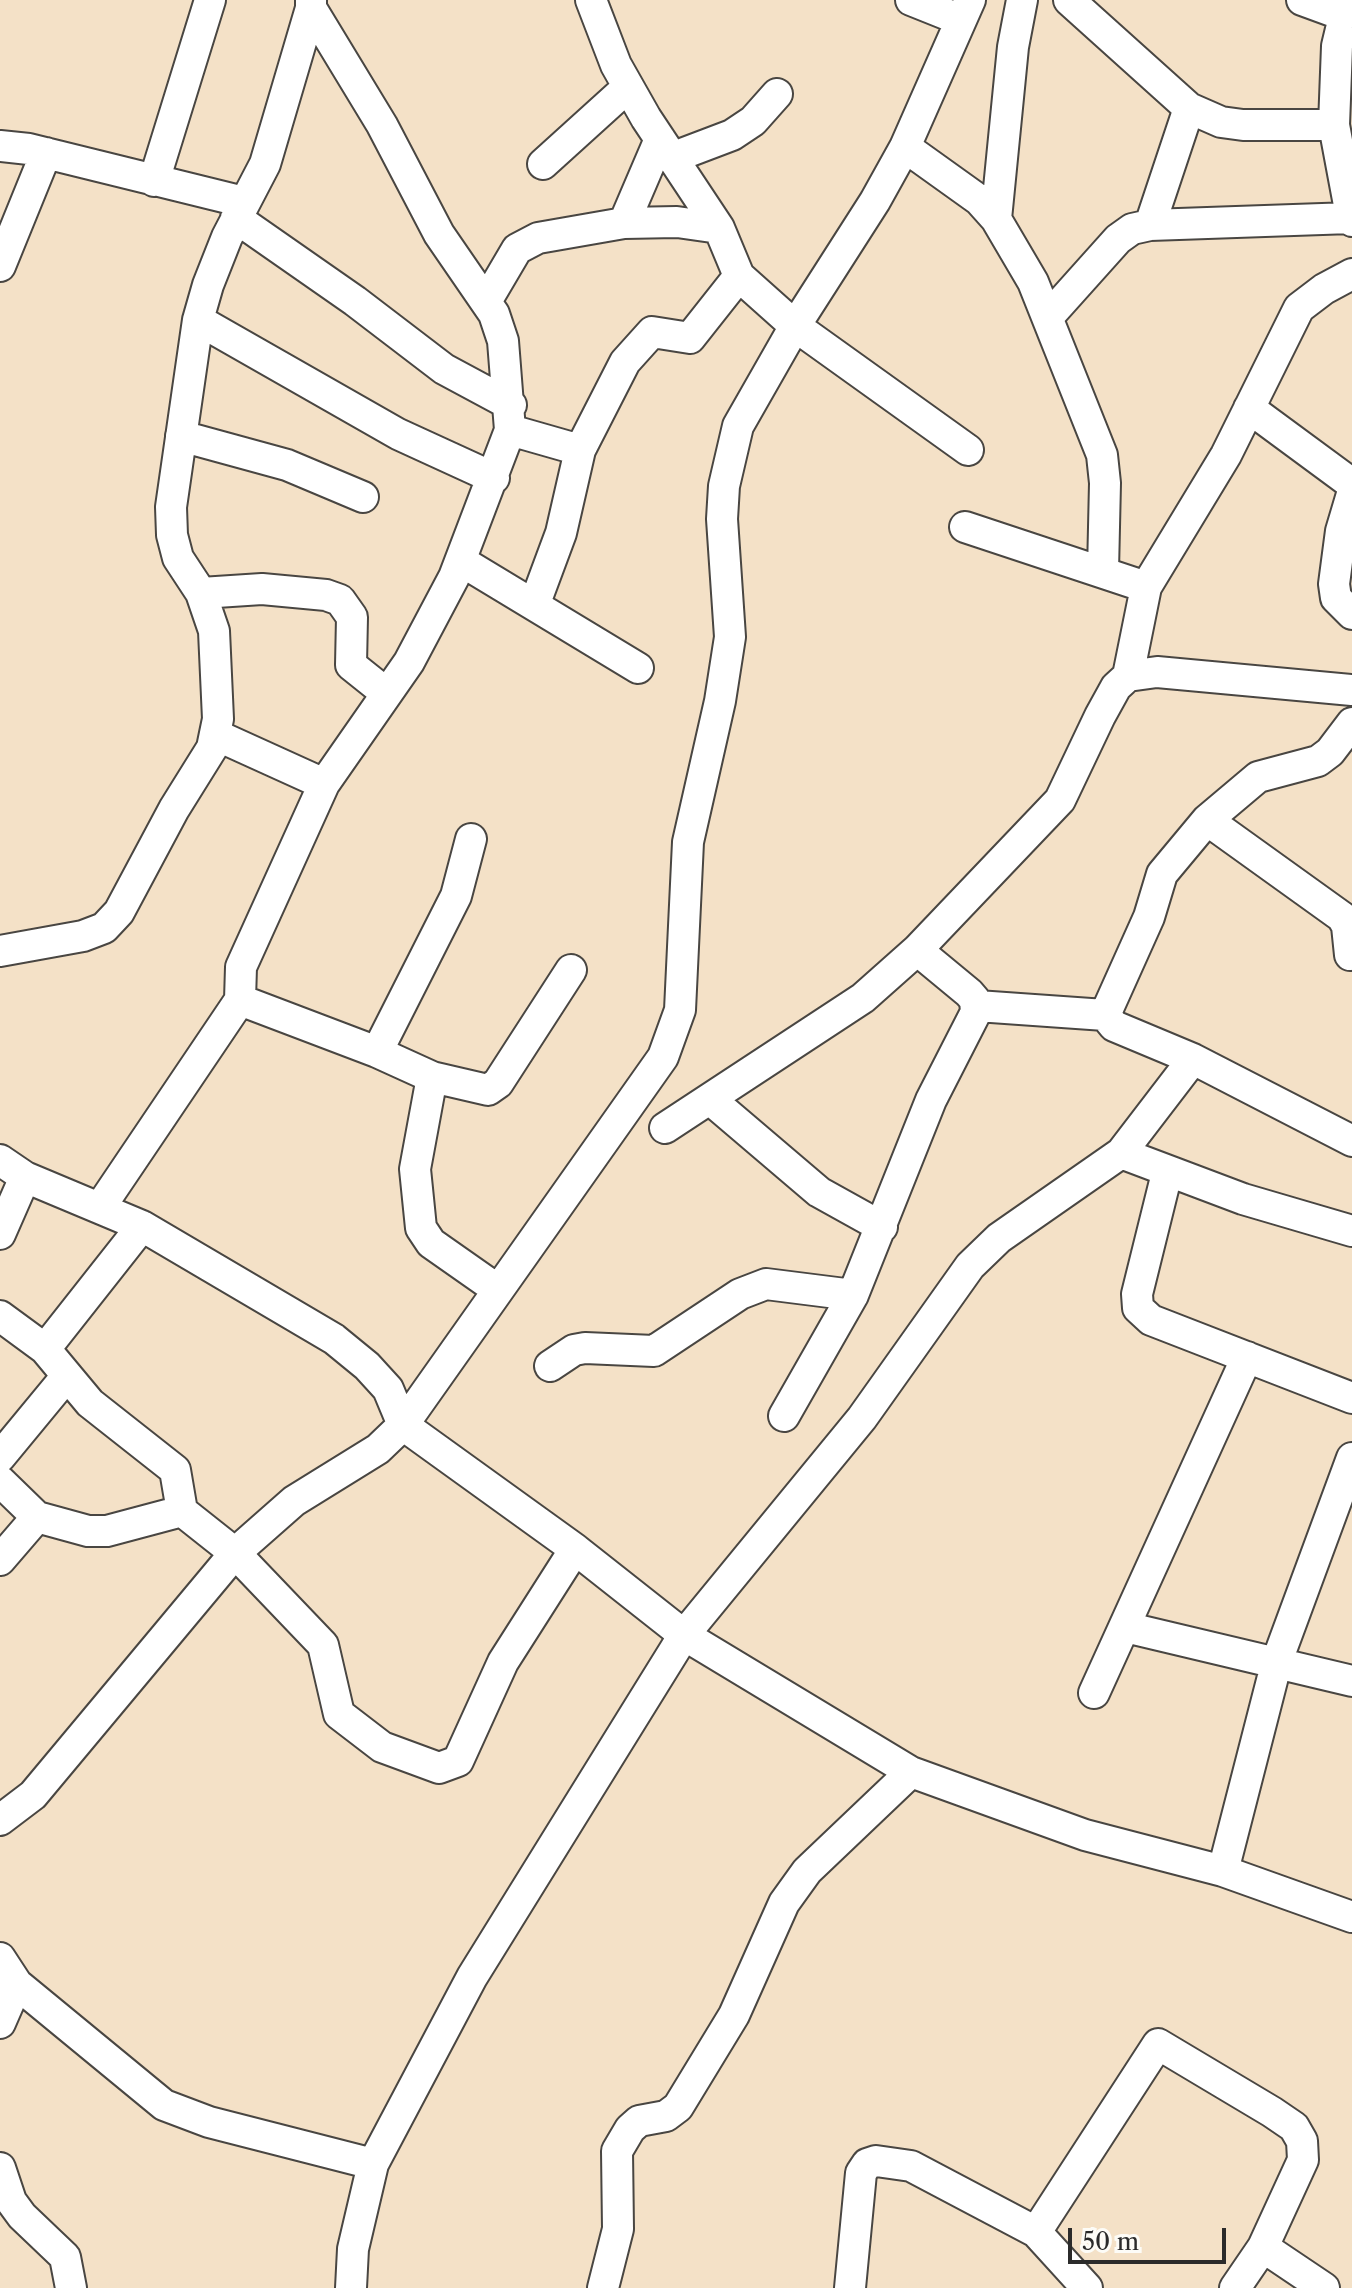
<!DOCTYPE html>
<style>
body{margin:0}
#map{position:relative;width:1352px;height:2288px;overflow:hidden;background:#f4e1c7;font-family:"Libre Caslon Text",serif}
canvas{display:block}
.scale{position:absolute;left:1068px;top:2228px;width:158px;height:36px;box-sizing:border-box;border:4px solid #2b2b2b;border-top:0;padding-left:10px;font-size:24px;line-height:28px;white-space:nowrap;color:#2b2b2b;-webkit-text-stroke:6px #fdfcf7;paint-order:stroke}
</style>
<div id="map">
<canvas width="1352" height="2288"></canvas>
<div class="scale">50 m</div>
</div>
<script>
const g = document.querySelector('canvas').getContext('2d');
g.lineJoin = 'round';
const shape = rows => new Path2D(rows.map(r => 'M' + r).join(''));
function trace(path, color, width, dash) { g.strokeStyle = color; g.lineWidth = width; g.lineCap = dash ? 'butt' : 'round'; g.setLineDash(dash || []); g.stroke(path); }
const minor = shape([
 [591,0,616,65,646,118,719,228,739,276,795,326,968,450],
 [911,0,961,20],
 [1069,0,1189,108,1221,122,1243,125,1334,125],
 [1302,0,1343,15],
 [1348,0,1337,46,1334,125,1352,221],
 [0,146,29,149,244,202],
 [905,147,979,200,996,219,1033,282,1102,455,1105,483,1103,571],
 [674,157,732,135,753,121,777,94],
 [543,164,628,87],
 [154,181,210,0],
 [236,218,355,301,444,369,511,405],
 [996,219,1013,47,1022,0],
 [624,223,660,139],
 [1150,225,1189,108],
 [0,266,46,153],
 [487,300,517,249,538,238,624,223,677,222,719,228],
 [1049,316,1118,239,1132,229,1150,225,1351,218],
 [198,320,398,434,494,478],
 [1249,408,1352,484],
 [510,430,580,450],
 [181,436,287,465,363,497],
 [1352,494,1341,531,1334,584,1336,598,1352,614],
 [965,527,1146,587],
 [461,561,638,668],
 [201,593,262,589,326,595,340,600,352,617,351,665,386,693],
 [535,603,561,533,580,450,625,362,652,332,690,338,739,276],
 [1128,676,1146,587,1226,455,1299,308,1324,289,1352,274],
 [1352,723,1330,752,1318,761,1258,777,1207,820,1162,874,1149,917,1105,1015,1114,1026,1193,1059,1352,1141],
 [216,735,324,784],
 [1207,820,1342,917,1347,926,1350,955],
 [0,951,83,936,104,928,119,912,174,809,212,748,218,719,214,631,201,593,178,558,172,535,171,507,198,320,208,285,227,237,265,164,311,8],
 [240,1000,377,1052,432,1077,488,1090,498,1083,571,970],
 [977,1006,1105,1015],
 [377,1052,456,896,471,839],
 [432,1077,415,1169,421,1228,431,1243,498,1290],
 [711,1100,819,1192,882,1227],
 [665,1128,863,998,917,950,1060,800,1100,716,1116,687,1128,676,1157,672,1352,690],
 [1121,1153,1243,1199,1352,1231],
 [0,1160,25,1177,142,1226,334,1339,367,1366,388,1389,403,1425,575,1549,684,1635,911,1772,1085,1835,1223,1871,1352,1917],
 [1167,1173,1137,1294,1138,1308,1151,1320,1352,1398],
 [101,1206,240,1000,241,967,324,784,409,662,454,577,510,430,503,341,494,314,439,234,382,125,311,8,311,0],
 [0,1234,25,1177],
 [0,1316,45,1349,90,1403,175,1470,182,1511,235,1553,323,1645,339,1714,382,1747,439,1768,458,1761,503,1662,575,1549],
 [45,1349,142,1226],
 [550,1366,574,1350,585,1348,654,1351,740,1294,766,1284,853,1295],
 [784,1416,853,1295,931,1100,976,1012,975,1000,969,993,917,950],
 [0,1457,66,1377],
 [0,1481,37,1517,88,1531,107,1531,182,1511],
 [0,1560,37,1517],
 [1125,1627,1352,1681],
 [1094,1693,1247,1357],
 [0,1820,33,1795,235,1553,294,1501,378,1449,403,1425,663,1057,680,1010,688,842,720,701,730,637,722,519,724,486,738,426,795,326,875,201,905,147,970,0],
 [1223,1871,1277,1661,1352,1458],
 [0,1958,17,1984,164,2105,209,2122,373,2164],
 [0,2023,17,1984],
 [0,2168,11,2201,22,2216,65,2257,71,2288],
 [1263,2247,1324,2288],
 [351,2288,353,2249,373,2164,472,1977,684,1635,862,1418,970,1266,999,1238,1121,1153,1193,1059],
 [603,2288,618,2229,617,2151,630,2129,639,2121,666,2116,678,2107,734,2015,784,1903,807,1871,911,1772],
 [850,2288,861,2173,867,2164,876,2161,911,2166,1036,2232],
 [1087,2288,1036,2232,1158,2044,1272,2112,1294,2127,1302,2141,1303,2160,1263,2247,1235,2288]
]);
trace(minor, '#494642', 34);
trace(minor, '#fff', 30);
</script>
